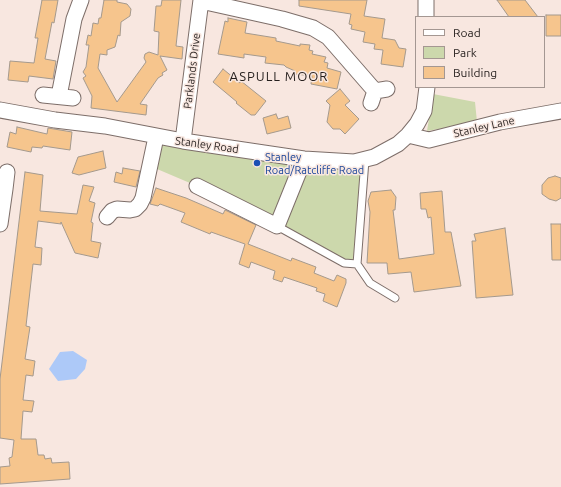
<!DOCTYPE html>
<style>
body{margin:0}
#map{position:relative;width:561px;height:487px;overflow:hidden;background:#f8e7e0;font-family:Ubuntu,sans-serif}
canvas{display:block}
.legend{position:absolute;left:415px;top:16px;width:130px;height:72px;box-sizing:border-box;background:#f8e7e0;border:1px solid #a49792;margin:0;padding:5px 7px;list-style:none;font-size:12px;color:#251f1d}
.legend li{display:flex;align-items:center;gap:8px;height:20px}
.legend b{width:20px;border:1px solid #a49792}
</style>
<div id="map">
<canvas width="561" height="487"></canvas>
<ul class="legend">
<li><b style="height:5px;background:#fff"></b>Road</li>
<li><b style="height:11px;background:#ccd8ac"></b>Park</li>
<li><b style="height:11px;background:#f6c58d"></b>Building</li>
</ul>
</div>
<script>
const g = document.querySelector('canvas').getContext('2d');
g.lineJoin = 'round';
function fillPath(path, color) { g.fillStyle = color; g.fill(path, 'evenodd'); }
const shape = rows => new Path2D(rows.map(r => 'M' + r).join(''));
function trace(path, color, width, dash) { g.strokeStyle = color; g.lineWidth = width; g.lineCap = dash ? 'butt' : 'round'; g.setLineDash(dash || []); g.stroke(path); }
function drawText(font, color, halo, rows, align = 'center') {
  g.font = font + ' Ubuntu,sans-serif'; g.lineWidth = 3; g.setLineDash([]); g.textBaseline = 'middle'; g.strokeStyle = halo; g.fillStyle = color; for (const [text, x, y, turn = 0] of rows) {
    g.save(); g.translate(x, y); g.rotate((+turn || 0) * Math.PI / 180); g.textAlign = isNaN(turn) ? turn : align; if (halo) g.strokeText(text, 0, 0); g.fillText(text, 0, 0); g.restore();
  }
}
fillPath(shape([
 [433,94,475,102,477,122,427,131],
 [156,137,365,160,357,264,344,263,197,186,150,166]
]), '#ccd8ac');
fillPath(shape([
 [73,351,87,360,85,369,76,379,58,381,49,369,60,352]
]), '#adc9f8');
const building = shape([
 [42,0,58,0,54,23,52,22,45,59,56,61,53,79,29,76,28,82,8,80,10,61,34,63,38,38,35,38,42,0],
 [104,0,117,0,117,2,127,4,131,9,130,16,121,22,120,36,118,35,115,47,107,50,107,55,100,54,98,68,117,102,146,62,144,58,145,54,149,52,158,55,159,32,154,31,156,6,161,6,162,0,181,0,176,46,183,47,182,59,160,56,167,70,162,73,163,75,158,78,140,104,147,105,146,115,91,108,92,96,83,78,86,76,83,72,86,67,89,45,86,45,88,35,91,36,93,23,98,24,99,18,101,18,104,0],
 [299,0,367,0,364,16,385,19,382,38,395,40,399,48,406,49,403,67,381,64,383,50,374,49,375,44,363,42,365,32,351,29,352,25,349,24,351,14,299,6,299,0],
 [497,0,525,0,538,17,509,17,497,0],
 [546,15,561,15,561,36,546,36,546,15],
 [228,18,247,22,245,33,276,38,276,41,300,46,300,44,310,45,309,50,313,51,312,54,326,57,324,62,328,63,327,68,341,72,337,89,311,84,312,76,304,74,304,75,295,74,295,71,286,67,284,65,265,63,266,57,244,54,244,58,218,54,225,21,228,22,228,18],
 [223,69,240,83,241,81,266,101,255,115,251,115,236,103,237,102,213,82,223,69],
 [340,89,350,101,345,105,359,119,345,134,340,129,333,129,327,122,330,105,326,101,340,89],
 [276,114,278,119,288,116,291,128,267,134,263,118,276,114],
 [17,127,47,134,48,128,72,132,70,150,43,146,42,148,32,147,31,152,7,147,10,132,16,134,17,127],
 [103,151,106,168,79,175,72,173,78,157,103,151],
 [123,168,140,171,136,187,114,182,116,172,122,174,123,168],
 [25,172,43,175,40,211,77,214,83,185,94,187,89,201,95,203,91,222,93,223,91,241,101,243,98,258,75,253,61,222,61,224,38,221,35,247,42,248,41,265,33,264,26,326,30,327,25,359,35,361,33,376,26,375,23,400,34,401,32,412,23,411,21,439,36,439,38,455,44,455,45,459,51,458,52,463,69,462,70,479,0,484,0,467,10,466,9,458,12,457,14,440,0,438,0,379,25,172],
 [555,176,561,178,561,198,556,201,549,199,542,194,542,185,548,178,555,176],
 [156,188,186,198,223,214,225,210,256,225,248,244,291,261,292,258,316,267,314,273,334,281,337,275,346,279,346,283,337,307,323,301,325,294,316,291,317,288,284,277,282,282,273,279,275,271,251,262,249,268,239,264,245,244,211,232,210,234,181,222,185,213,160,204,158,206,150,204,156,188],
 [391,190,396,197,395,210,393,210,399,259,434,254,431,217,428,218,426,209,421,209,420,193,442,191,445,232,451,232,461,286,414,292,411,272,388,274,387,263,367,263,370,212,368,201,371,192,391,190],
 [551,224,561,224,561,260,552,260,551,224],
 [505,228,513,295,476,298,472,241,476,241,474,234,505,228]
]);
fillPath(building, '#f6c58d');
trace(building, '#a4998d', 1);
const service = shape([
 [365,160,357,264,370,283,395,298],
 [277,226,344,263,357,264]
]);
const minor = shape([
 [426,0,426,17],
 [201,1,282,19,313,28,328,37,375,91],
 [43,95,73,98],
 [59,96,74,19,81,0],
 [371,103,375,91,387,89],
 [0,110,55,120,105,126,183,141,304,159,354,162,374,157,398,144,408,135,417,124,424,111,427,87],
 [408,135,429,140,500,122,561,111],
 [183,141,201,0],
 [197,186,277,226,304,159],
 [0,188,5,189,7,172],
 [107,217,112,211,117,209,130,210,135,209,140,204,143,198,156,137],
 [0,224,5,189]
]);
trace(service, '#7d6e69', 9);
trace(minor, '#7d6e69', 17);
trace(service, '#fff', 7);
trace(minor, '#fff', 15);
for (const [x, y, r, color] of [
 [257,163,4,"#1a4fb4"]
]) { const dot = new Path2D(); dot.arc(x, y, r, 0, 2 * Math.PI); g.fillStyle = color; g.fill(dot); trace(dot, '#f8e7e0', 1.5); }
drawText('11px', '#251f1d', '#f8e7e0', [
 ["Parklands Drive",192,71,-83],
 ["Stanley Lane",484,127,-13],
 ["Stanley Road",207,145,8]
]);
drawText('11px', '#164399', '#f8e7e0', [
 ["Stanley",265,157],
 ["Road/Ratcliffe Road",265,170]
], 'left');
g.letterSpacing = '1px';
drawText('13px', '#251f1d', '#f8e7e0', [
 ["ASPULL MOOR",279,77]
]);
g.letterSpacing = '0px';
</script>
